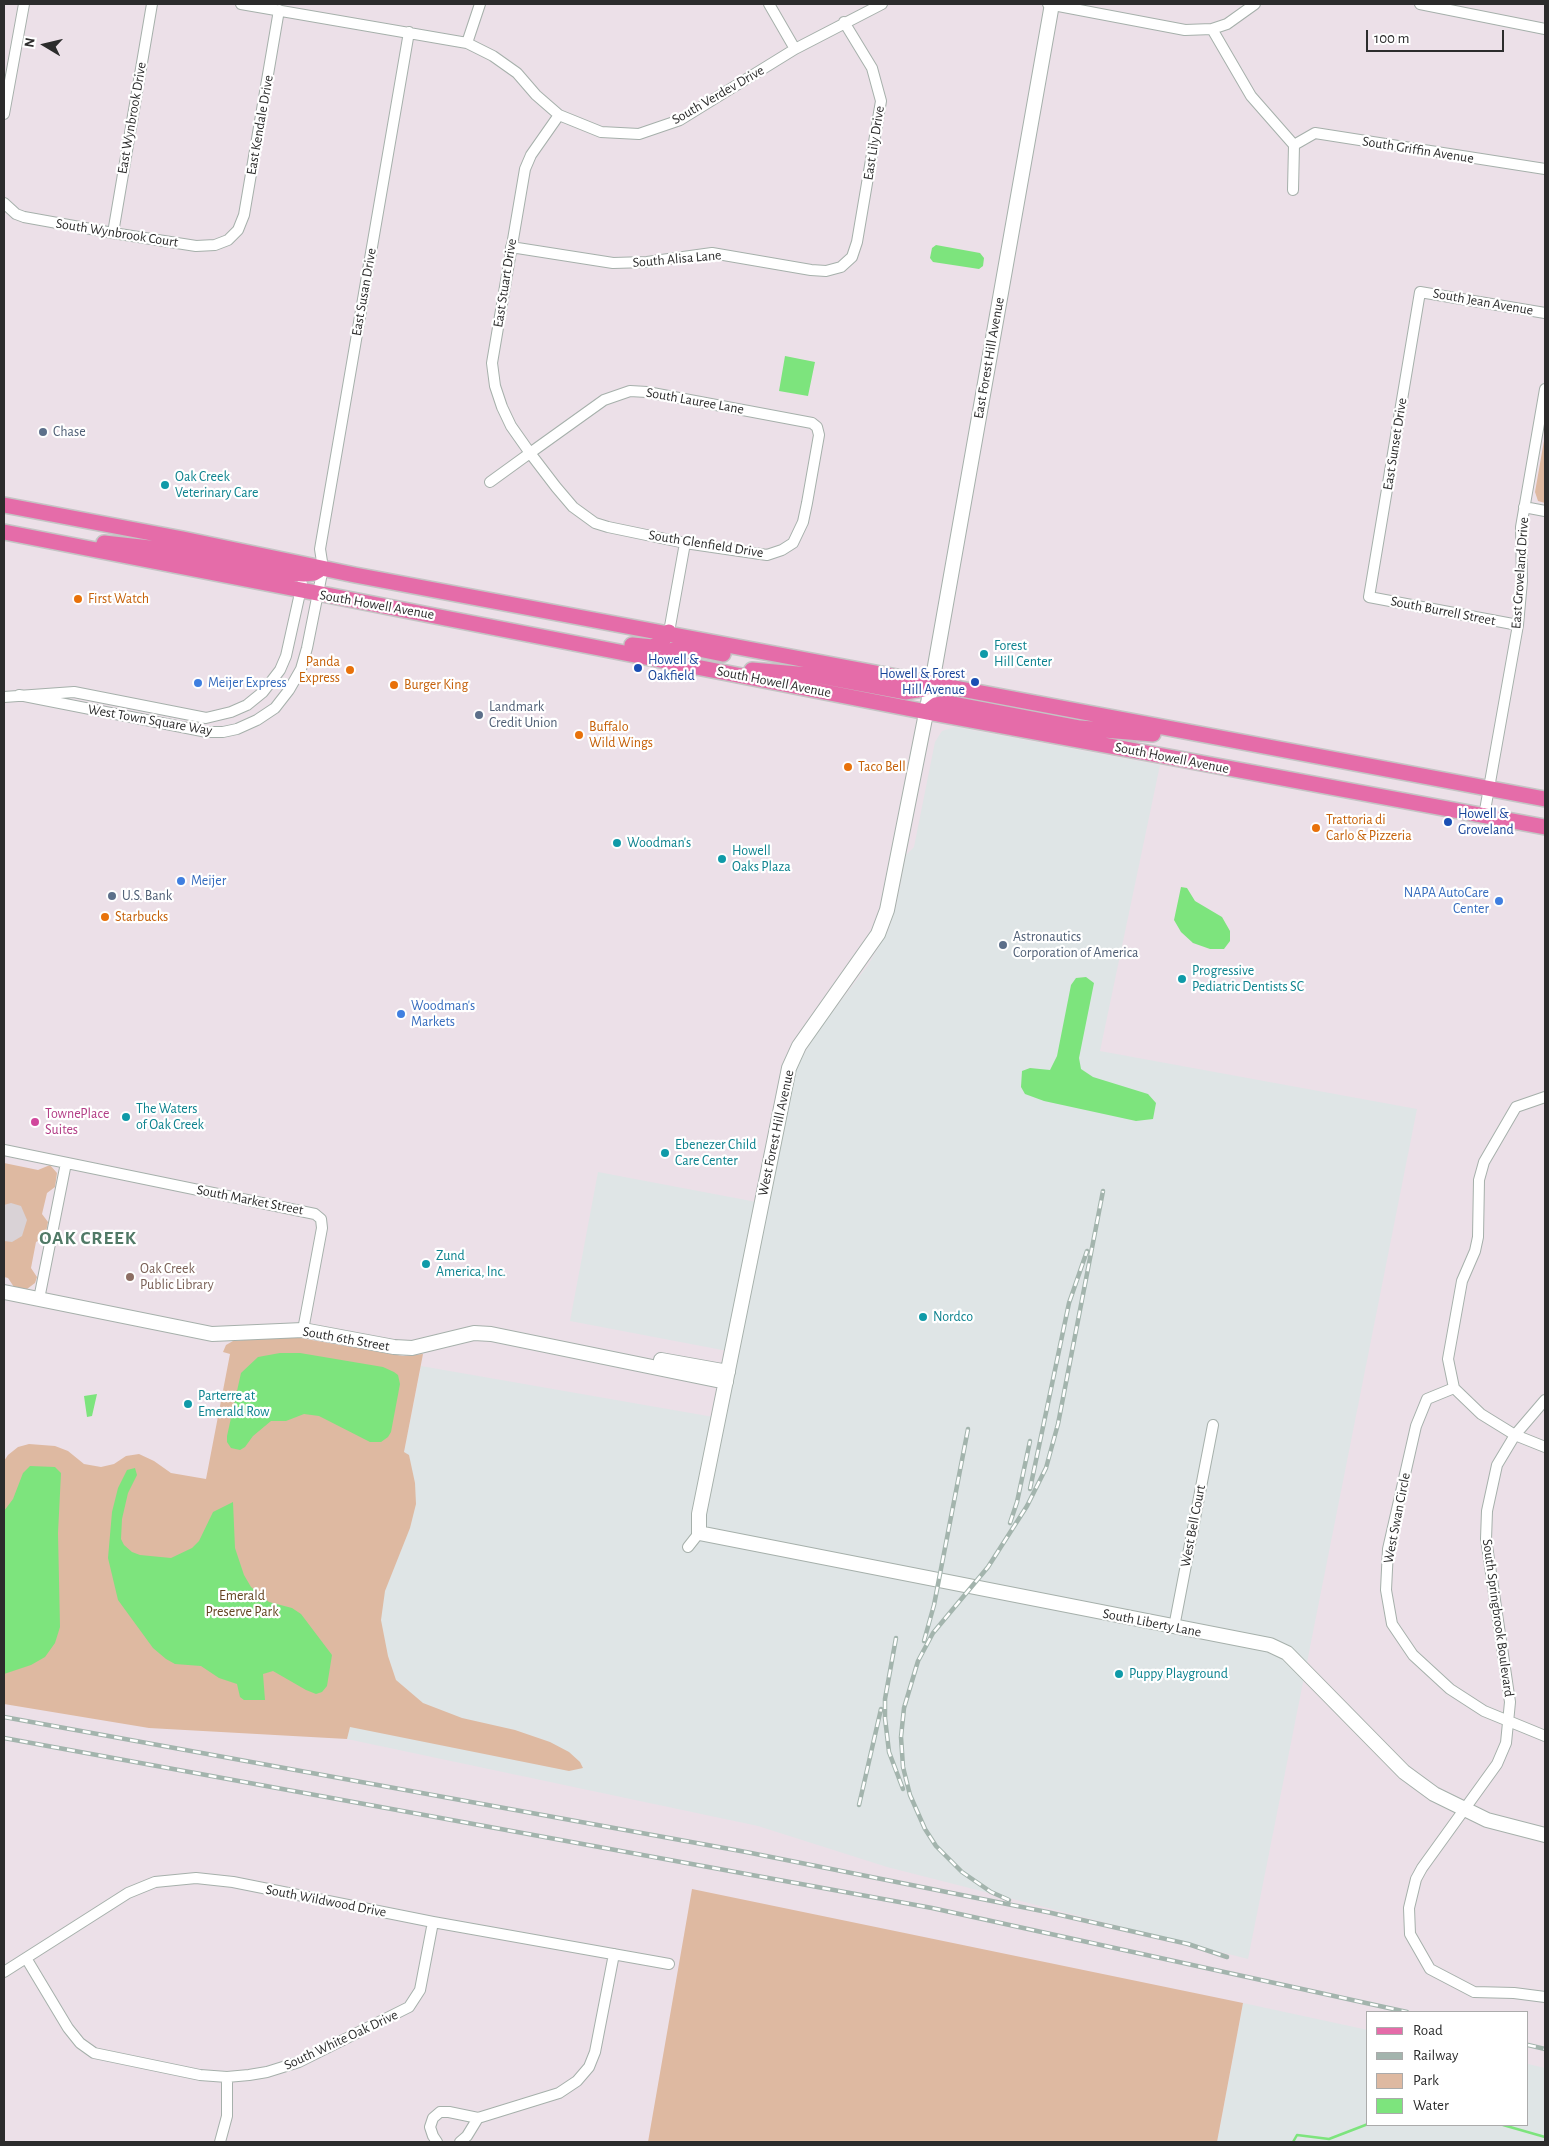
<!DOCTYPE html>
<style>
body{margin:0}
#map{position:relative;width:1549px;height:2146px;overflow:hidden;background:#ece0e8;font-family:"Alegreya Sans",sans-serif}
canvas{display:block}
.frame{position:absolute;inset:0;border:5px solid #2c2c2c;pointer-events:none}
.legend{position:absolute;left:1366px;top:2011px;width:162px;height:115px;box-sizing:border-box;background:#fff;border:1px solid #ababab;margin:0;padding:6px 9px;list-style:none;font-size:15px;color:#2c2c2c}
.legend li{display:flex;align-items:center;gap:10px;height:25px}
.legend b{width:25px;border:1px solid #ababab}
.north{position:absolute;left:20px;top:20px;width:50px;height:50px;-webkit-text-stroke:4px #fff;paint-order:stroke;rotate:279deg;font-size:14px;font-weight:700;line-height:20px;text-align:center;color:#2c2c2c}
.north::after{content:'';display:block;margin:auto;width:18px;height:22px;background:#2c2c2c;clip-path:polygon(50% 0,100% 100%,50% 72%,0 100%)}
.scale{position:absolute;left:1366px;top:30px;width:138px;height:22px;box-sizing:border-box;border:2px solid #2c2c2c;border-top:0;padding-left:6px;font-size:15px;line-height:18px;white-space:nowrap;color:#2c2c2c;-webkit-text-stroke:4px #fff;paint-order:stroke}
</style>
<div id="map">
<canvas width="1549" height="2146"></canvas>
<div class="frame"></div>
<ul class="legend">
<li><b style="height:6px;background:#e56ca9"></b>Road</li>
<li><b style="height:6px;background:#a3b4ad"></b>Railway</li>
<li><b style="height:14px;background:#deb9a1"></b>Park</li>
<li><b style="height:14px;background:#7de47d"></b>Water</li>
</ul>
<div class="north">N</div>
<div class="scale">100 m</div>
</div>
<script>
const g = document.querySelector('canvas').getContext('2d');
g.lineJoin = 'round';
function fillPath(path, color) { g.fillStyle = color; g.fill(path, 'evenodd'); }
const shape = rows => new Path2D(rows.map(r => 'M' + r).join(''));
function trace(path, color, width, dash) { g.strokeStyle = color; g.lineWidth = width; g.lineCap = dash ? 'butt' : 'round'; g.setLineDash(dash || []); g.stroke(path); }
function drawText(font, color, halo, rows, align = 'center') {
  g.font = font + ' "Alegreya Sans",sans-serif'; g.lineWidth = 4.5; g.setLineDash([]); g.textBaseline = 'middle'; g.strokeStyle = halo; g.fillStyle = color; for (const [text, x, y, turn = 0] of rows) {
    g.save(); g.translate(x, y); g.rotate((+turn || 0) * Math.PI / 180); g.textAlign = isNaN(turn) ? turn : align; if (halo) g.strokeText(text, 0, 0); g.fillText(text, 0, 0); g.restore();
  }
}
fillPath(shape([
 [955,727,1160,765,1100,1051,1417,1109,1248,1959,887,1867,758,1826,347,1739,421,1366,725,1419,738,1353,570,1321,598,1172,767,1204,795,1070,815,1035,868,965,888,931,896,907,906,855,914,847,935,742,942,731],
 [1243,2003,1368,2030,1368,2125,1528,2125,1528,2064,1545,2068,1545,2142,1217,2142]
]), '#dfe5e6');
fillPath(shape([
 [1545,435,1545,503,1538,501,1535,492],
 [4,1163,38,1170,50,1165,57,1173,55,1187,47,1193,42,1214,48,1222,45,1237,36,1242,31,1268,37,1277,35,1283,27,1289,14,1287,8,1278,4,1277],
 [289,1336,403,1356,423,1354,404,1452,409,1455,415,1483,416,1504,410,1528,385,1591,381,1620,388,1656,396,1680,423,1703,462,1718,515,1730,550,1742,569,1752,580,1762,583,1768,569,1771,350,1727,347,1739,149,1728,4,1704,4,1461,8,1455,18,1447,29,1444,55,1446,68,1451,84,1464,101,1467,114,1464,126,1456,139,1454,154,1461,171,1473,206,1479,230,1354,223,1352,226,1345,233,1341],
 [692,1889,1243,2003,1217,2142,648,2142]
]), '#deb9a1');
fillPath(shape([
 [11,1203,21,1206,27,1220,22,1236,12,1242,4,1241,4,1205]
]), '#d9d2d6');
fillPath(shape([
 [936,245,980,253,984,258,983,266,979,269,933,262,930,258,932,248],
 [785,356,815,362,808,396,779,391],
 [1181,887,1187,888,1195,901,1222,917,1230,931,1230,941,1224,949,1210,949,1193,943,1181,932,1174,920],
 [1086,977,1094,983,1079,1058,1081,1069,1093,1077,1148,1094,1156,1103,1153,1119,1136,1121,1044,1101,1025,1094,1021,1087,1022,1071,1030,1068,1050,1070,1057,1056,1071,985,1076,978],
 [280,1353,300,1353,383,1367,394,1372,398,1375,400,1384,391,1432,388,1437,381,1442,370,1442,319,1416,304,1414,286,1421,271,1421,253,1436,245,1447,240,1450,231,1448,227,1442,227,1436,241,1373,258,1357],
 [97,1394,92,1416,87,1417,84,1396],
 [30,1466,55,1467,61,1473,58,1533,60,1627,55,1643,45,1657,31,1665,4,1674,4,1511,13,1499,23,1473],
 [135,1468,137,1475,128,1493,122,1519,121,1539,124,1545,132,1552,140,1555,171,1558,192,1548,199,1541,213,1512,233,1502,235,1548,244,1575,251,1587,269,1602,292,1608,301,1614,332,1655,327,1686,322,1692,316,1694,306,1690,273,1671,263,1674,265,1700,244,1700,240,1697,237,1684,219,1678,201,1666,175,1664,166,1659,153,1648,118,1600,108,1558,112,1512,118,1488,127,1470]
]), '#7de47d');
trace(shape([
 [1503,2125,1545,2137],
 [1293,2142,1297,2135,1329,2139,1368,2124]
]), '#7de47d', 2.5);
const street = shape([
 [241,4,467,43,493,56,517,73,536,95,559,115,601,132,639,134,680,120,795,49,882,4],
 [769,4,795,49],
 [1048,4,1185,30,1212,29,1227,24,1255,4],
 [1420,4,1545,29],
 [1212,29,1251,96,1294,145,1293,190],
 [467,43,480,4],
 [4,114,24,4],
 [1294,145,1315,133,1545,169],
 [4,203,16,214,24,217,113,233,196,246,215,245,228,240,238,230,244,215,279,10],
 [113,233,152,4],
 [511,247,613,263,647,262,712,253,811,270,826,271,841,267,852,257,857,242,881,101,872,68,844,22],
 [490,482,530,453,537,448,604,400,630,391,647,392,812,423,817,427,819,435,807,503,803,522,793,543,782,550,767,555,685,543,608,527,595,523,573,507,556,487,530,453,511,426,502,407,495,386,492,363,525,169,531,155,559,115],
 [1524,507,1545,511],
 [1518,625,1369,597,1420,292,1545,313],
 [669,632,685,543],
 [19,695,207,732,223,732,237,729,257,720,275,708,289,690,301,669,307,648,323,568,320,549,409,32],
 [4,697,74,692,206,718,231,712,247,705,263,692,280,670,286,656,302,584],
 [1484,816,1518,625,1522,581,1521,527,1545,389],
 [1545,1097,1516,1107,1484,1162,1479,1180,1478,1237,1475,1251,1462,1281,1448,1359,1454,1388,1481,1414,1515,1435,1545,1447],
 [4,1150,315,1214,321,1219,322,1228,303,1330],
 [39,1299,66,1163],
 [1454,1388,1427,1399,1416,1426,1388,1549,1386,1590,1392,1624,1413,1655,1450,1689,1484,1711,1545,1736],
 [1545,1400,1515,1435,1497,1465,1487,1511,1486,1539,1510,1702,1506,1743,1497,1764,1422,1868,1416,1879,1409,1908,1410,1934,1430,1969,1474,1992,1514,1993,1545,1997],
 [688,1547,699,1533],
 [1174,1627,1213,1425],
 [26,1958,68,2028,80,2043,94,2053,200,2075,227,2077,249,2075,267,2072,299,2062,409,2007,420,1990,433,1922],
 [4,1972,128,1893,155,1882,196,1878,233,1882,433,1922,669,1964],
 [220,2142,227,2116,227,2077],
 [437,2142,433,2136,430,2127,433,2118,440,2112,449,2112,478,2118,559,2093,577,2081,589,2067,595,2052,614,1954],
 [460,2142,467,2136,478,2118]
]);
const secondary = shape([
 [1052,4,932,683,887,910,878,934,799,1046,789,1068,699,1514,699,1533,1270,1645,1287,1653,1404,1772,1434,1794,1487,1820,1545,1835],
 [4,1292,212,1334,303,1330,394,1347,412,1348,474,1333,491,1334,726,1382],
 [661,1360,728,1372]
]);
const primary = shape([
 [4,505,183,539,355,575,1545,799],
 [4,532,927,712,1545,827],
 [104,543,168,550,288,573,304,574,314,573,319,570],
 [632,645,653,647,661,642,669,632],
 [662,660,673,650,684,646,723,654],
 [752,670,820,676,905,692,923,689,932,683],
 [927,712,936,705,948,703,1080,728,1153,734]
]);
trace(street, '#a6b0ab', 12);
trace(secondary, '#a6b0ab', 16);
trace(primary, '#c4c4c4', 18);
trace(street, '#fff', 10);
trace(secondary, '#fff', 14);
trace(primary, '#e56ca9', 15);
const rail = shape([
 [1030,1489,1069,1303,1087,1251],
 [1010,1523,1017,1502,1030,1441],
 [896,1638,885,1699,885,1718,889,1752,903,1789],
 [924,1641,934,1605,968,1429],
 [4,1717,746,1852,1047,1912,1188,1944,1227,1957],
 [4,1738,932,1908,1407,2012],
 [859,1805,881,1709],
 [1009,1900,991,1892,962,1872,936,1846,925,1829,910,1795,903,1767,901,1737,904,1708,918,1661,933,1633,988,1567,1027,1506,1046,1468,1058,1424,1103,1191],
 [1528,2045,1545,2049]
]);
trace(rail, '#a3b4ad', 4.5);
trace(rail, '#fff', 2.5, [8]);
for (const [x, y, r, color] of [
 [43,432,5,"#5c6f8a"],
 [165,485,5,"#0f9aa8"],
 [78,599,5,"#e8710a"],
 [984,654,5,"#0f9aa8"],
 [638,668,5,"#1a4fb4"],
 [350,670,5,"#e8710a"],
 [975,682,5,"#1a4fb4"],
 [198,683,5,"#3f7fe0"],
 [394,685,5,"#e8710a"],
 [479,715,5,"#5c6f8a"],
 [579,735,5,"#e8710a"],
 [848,767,5,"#e8710a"],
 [1448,822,5,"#1a4fb4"],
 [1316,828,5,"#e8710a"],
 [617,843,5,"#0f9aa8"],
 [722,859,5,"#0f9aa8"],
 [181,881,5,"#3f7fe0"],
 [112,896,5,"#5c6f8a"],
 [1499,901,5,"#3f7fe0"],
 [105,917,5,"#e8710a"],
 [1003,945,5,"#5c6f8a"],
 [1182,979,5,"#0f9aa8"],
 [401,1014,5,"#3f7fe0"],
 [126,1117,5,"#0f9aa8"],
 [35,1122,5,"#d1479c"],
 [665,1153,5,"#0f9aa8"],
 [426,1264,5,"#0f9aa8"],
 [130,1277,5,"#8d6e63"],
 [923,1317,5,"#0f9aa8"],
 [188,1404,5,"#0f9aa8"],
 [1119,1674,5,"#0f9aa8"]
]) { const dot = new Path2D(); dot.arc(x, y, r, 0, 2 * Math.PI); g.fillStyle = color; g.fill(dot); trace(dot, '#fff', 2); }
drawText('14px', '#2c2c2c', '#fff', [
 ["South Verdev Drive",718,95,-30],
 ["East Wynbrook Drive",132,118,-80],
 ["East Kendale Drive",260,125,-80],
 ["East Lily Drive",874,143,-81],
 ["South Griffin Avenue",1418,150,9],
 ["South Wynbrook Court",117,233,9],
 ["South Alisa Lane",677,259,-5],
 ["East Stuart Drive",505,283,-81],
 ["East Susan Drive",364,292,-80],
 ["South Jean Avenue",1483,302,10],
 ["East Forest Hill Avenue",989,358,-80],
 ["South Lauree Lane",695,401,10],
 ["East Sunset Drive",1395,444,-81],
 ["South Glenfield Drive",706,544,9],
 ["East Groveland Drive",1520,573,-86],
 ["South Howell Avenue",377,605,10],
 ["South Burrell Street",1443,611,11],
 ["South Howell Avenue",774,682,11],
 ["West Town Square Way",150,720,10],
 ["South Howell Avenue",1172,758,11],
 ["West Forest Hill Avenue",776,1133,-78],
 ["South Market Street",250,1200,11],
 ["South 6th Street",346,1339,10],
 ["West Swan Circle",1397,1518,-79],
 ["West Bell Court",1193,1526,-79],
 ["South Springbrook Boulevard",1498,1618,82],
 ["South Liberty Lane",1152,1623,11],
 ["South Wildwood Drive",326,1901,11],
 ["South White Oak Drive",341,2040,-25]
]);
drawText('14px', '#4e5e75', '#fff', [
 ["Chase",53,432],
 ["Landmark",489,707],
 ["Credit Union",489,723],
 ["U.S. Bank",122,896],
 ["Astronautics",1013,937],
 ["Corporation of America",1013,953]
], 'left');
drawText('14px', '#0d838f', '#fff', [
 ["Oak Creek",175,477],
 ["Veterinary Care",175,493],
 ["Forest",994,646],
 ["Hill Center",994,662],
 ["Woodman's",627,843],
 ["Howell",732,851],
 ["Oaks Plaza",732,867],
 ["Progressive",1192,971],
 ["Pediatric Dentists SC",1192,987],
 ["The Waters",136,1109],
 ["of Oak Creek",136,1125],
 ["Ebenezer Child",675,1145],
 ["Care Center",675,1161],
 ["Zund",436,1256],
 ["America, Inc.",436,1272],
 ["Nordco",933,1317],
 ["Parterre at",198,1396],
 ["Emerald Row",198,1412],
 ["Puppy Playground",1129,1674]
], 'left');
drawText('14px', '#c56008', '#fff', [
 ["First Watch",88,599],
 ["Panda",340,662,"right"],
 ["Express",340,678,"right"],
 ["Burger King",404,685],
 ["Buffalo",589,727],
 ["Wild Wings",589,743],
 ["Taco Bell",858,767],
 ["Trattoria di",1326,820],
 ["Carlo & Pizzeria",1326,836],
 ["Starbucks",115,917]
], 'left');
drawText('14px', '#164399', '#fff', [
 ["Howell &",648,660],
 ["Oakfield",648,676],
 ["Howell & Forest",965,674,"right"],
 ["Hill Avenue",965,690,"right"],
 ["Howell &",1458,814],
 ["Groveland",1458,830]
], 'left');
drawText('14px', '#366cbe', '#fff', [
 ["Meijer Express",208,683],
 ["Meijer",191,881],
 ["NAPA AutoCare",1489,893,"right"],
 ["Center",1489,909,"right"],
 ["Woodman's",411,1006],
 ["Markets",411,1022]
], 'left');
drawText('14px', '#b23c85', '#fff', [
 ["TownePlace",45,1114],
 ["Suites",45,1130]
], 'left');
drawText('14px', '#785e54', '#fff', [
 ["Oak Creek",140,1269],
 ["Public Library",140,1285]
], 'left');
drawText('14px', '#634421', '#fff', [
 ["Emerald",242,1596],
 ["Preserve Park",242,1612]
]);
g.letterSpacing = '1px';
drawText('bold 19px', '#507966', '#fff', [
 ["OAK CREEK",88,1238]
]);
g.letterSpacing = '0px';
</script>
